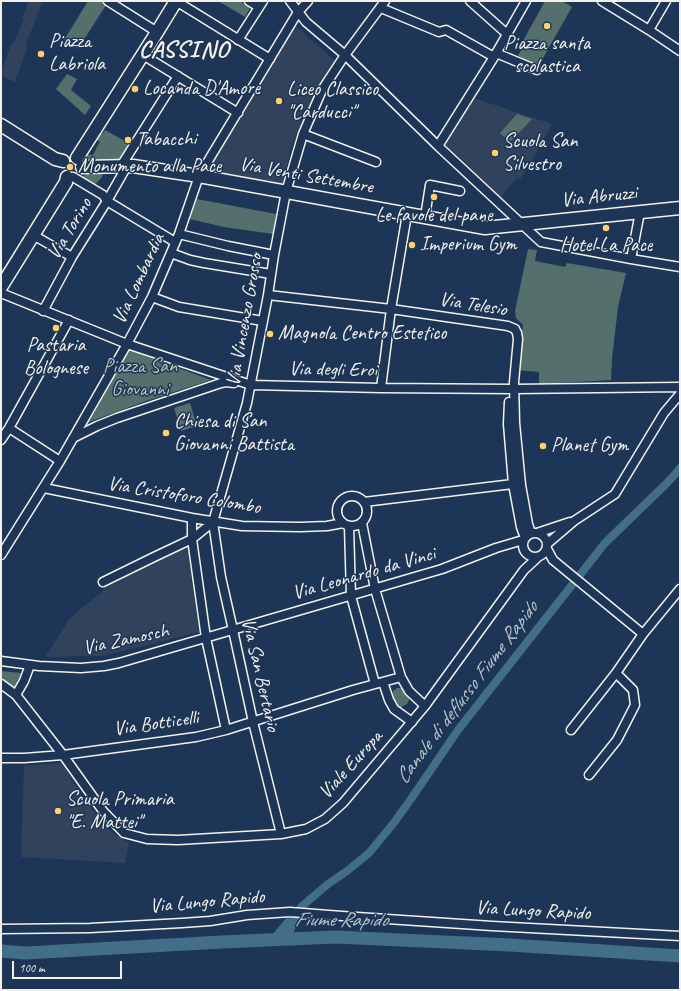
<!DOCTYPE html>
<style>
body{margin:0}
#map{position:relative;width:681px;height:991px;overflow:hidden;background:#1d3557;font-family:Caveat,sans-serif}
canvas{display:block}
.frame{position:absolute;inset:0;border:2px solid #f4f1e8;pointer-events:none}
.scale{position:absolute;left:12px;top:961px;width:110px;height:18px;box-sizing:border-box;border:2px solid #f4f1e8;border-top:0;padding-left:5px;font-size:12px;line-height:14px;white-space:nowrap;color:#f4f1e8;-webkit-text-stroke:3px #1d3557;paint-order:stroke}
</style>
<div id="map">
<canvas width="681" height="991"></canvas>
<div class="frame"></div>
<div class="scale">100 m</div>
</div>
<script>
const g = document.querySelector('canvas').getContext('2d');
g.lineJoin = 'round';
function fillPath(path, color) { g.fillStyle = color; g.fill(path, 'evenodd'); }
const shape = rows => new Path2D(rows.map(r => 'M' + r).join(''));
function trace(path, color, width, dash) { g.strokeStyle = color; g.lineWidth = width; g.lineCap = dash ? 'butt' : 'round'; g.setLineDash(dash || []); g.stroke(path); }
function drawText(font, color, halo, rows, align = 'center') {
  g.font = font + ' Caveat,sans-serif'; g.lineWidth = 3; g.setLineDash([]); g.textBaseline = 'middle'; g.strokeStyle = halo; g.fillStyle = color; for (const [text, x, y, turn = 0] of rows) {
    g.save(); g.translate(x, y); g.rotate((+turn || 0) * Math.PI / 180); g.textAlign = isNaN(turn) ? turn : align; if (halo) g.strokeText(text, 0, 0); g.fillText(text, 0, 0); g.restore();
  }
}
fillPath(shape([
 [29,1,43,1,25,46,27,48,15,82,1,75,1,72,12,42,14,43,24,19,22,18],
 [294,24,335,61,318,87,304,115,291,147,283,186,206,172,271,61],
 [474,98,552,124,524,174,520,179,517,178,501,197,445,144],
 [187,545,199,632,103,656,45,657,70,618,106,588],
 [63,763,74,784,100,820,113,833,129,843,125,863,21,857,24,766]
]), '#31425d');
fillPath(shape([
 [88,1,105,1,108,2,78,49,64,40],
 [218,1,240,1,250,8,245,17],
 [545,1,562,1,572,7,538,67,518,56,521,50,519,48],
 [67,74,77,79,71,90,91,106,85,115,56,89],
 [517,114,532,119,510,142,500,133],
 [105,130,130,144,121,162,86,160,84,158,85,154,93,155,100,141,92,140,97,132,102,134],
 [103,172,102,177,94,186,81,179,87,173],
 [197,199,276,214,273,234,224,227,190,219],
 [528,249,537,250,535,261,565,267,567,263,626,273,618,307,612,359,611,380,539,384,539,372,517,370,523,325,516,318,515,311],
 [129,350,130,350,211,380,146,401,89,422],
 [190,403,197,426,181,431,174,408],
 [1,671,21,673,18,681,16,680,18,682,15,689,1,682],
 [397,688,402,688,406,690,409,696,409,700,407,704,401,707,396,707,391,700,392,694,393,691]
]), '#546f6c');
trace(shape([
 [287,939,293,923,301,907,328,884,347,871,369,853,393,824,411,799,458,730,605,543,666,484,678,471,680,468],
 [273,940,288,922]
]), '#426e88', 8);
trace(shape([
 [1,951,25,953,222,942,335,937,510,945,680,956]
]), '#426e88', 13);
const street = shape([
 [108,1,157,32],
 [176,1,270,59],
 [249,1,259,7],
 [290,1,306,22,345,55,438,146,541,242,631,259,680,267],
 [470,1,507,34],
 [602,1,649,30,680,51],
 [381,8,439,32,446,30,494,57],
 [649,30,666,1],
 [238,40,263,1],
 [496,53,537,70],
 [143,55,238,113],
 [303,134,376,162],
 [438,146,494,57,526,1],
 [121,166,178,76],
 [73,177,103,195,107,201,175,242],
 [425,217,430,185,460,191],
 [179,234,228,246,274,255],
 [33,235,72,257],
 [171,253,190,260,204,263,271,274],
 [631,259,640,212],
 [1,293,127,344,251,385,381,388,514,389,680,387],
 [268,295,391,309,508,326,515,329,517,333,518,339,514,382,515,423,521,485,528,524,531,533],
 [152,297,179,307,263,321],
 [43,311,72,257,107,201,127,166],
 [381,388,391,309,407,214],
 [509,402,508,424,513,484,521,527,525,538],
 [9,428,60,461],
 [73,438,97,426,117,418,221,383,226,382,234,383],
 [1,440,9,428,69,320],
 [44,488,192,518,242,526,300,527,327,526,343,523],
 '337 511a15 15 0 1 1 30 0a15 15 0 1 1-30 0Z',
 [364,502,521,483],
 [192,518,192,539,206,638,226,730],
 [362,523,375,589,401,677,409,691,425,706],
 [349,526,351,596,375,684],
 '523 545a12 12 0 1 1 24 0a12 12 0 1 1-24 0Z',
 [537,533,570,522],
 [547,544,574,521,615,494,664,413,680,394],
 [547,549,553,560,643,634],
 [1,555,60,461,127,344,152,297,179,234,199,176,298,12,308,1],
 [103,582,154,557,192,539,213,522],
 [1,661,39,666,81,668,104,666,119,663,442,569,496,548,523,540],
 [383,682,389,700,394,709,412,722],
 [1,684,16,695,63,755,103,811,124,833,147,839,178,840,281,834,306,829,325,819,343,803,425,706,524,570,537,558],
 [16,695,24,681,30,665],
 [571,730,616,673,643,634,680,589],
 [1,758,24,758,63,755,196,737,226,730,353,690,401,677],
 [589,775,617,740,635,705,633,690,616,673],
 [281,834,253,722,233,630,221,577,213,522,247,403,268,295,274,255,286,192,303,134,322,90,345,55,385,1],
 [1,929,90,928,182,923,210,921,247,915,290,912,342,916,492,926,680,936]
]);
const secondary = shape([
 [1,125,55,159,63,161],
 [77,158,154,37,176,1],
 [82,167,133,166,199,176,485,228,680,208],
 [1,287,66,182,67,177]
]);
trace(street, '#f4f1e8', 11);
trace(secondary, '#f4f1e8', 15);
trace(street, '#1d3557', 8);
trace(secondary, '#1d3557', 12);
for (const [x, y, r, color] of [
 [547,26,4,"#ffd166"],
 [41,54,4,"#ffd166"],
 [135,89,4,"#ffd166"],
 [279,101,4,"#ffd166"],
 [128,140,4,"#ffd166"],
 [495,153,4,"#ffd166"],
 [70,167,4,"#ffd166"],
 [434,197,4,"#ffd166"],
 [606,228,4,"#ffd166"],
 [412,245,4,"#ffd166"],
 [56,328,4,"#ffd166"],
 [270,334,4,"#ffd166"],
 [166,433,4,"#ffd166"],
 [543,446,4,"#ffd166"],
 [58,811,4,"#ffd166"]
]) { const dot = new Path2D(); dot.arc(x, y, r, 0, 2 * Math.PI); g.fillStyle = color; g.fill(dot); trace(dot, '#1d3557', 1.5); }
drawText('20px', '#f4f1e8', '#1d3557', [
 ["Piazza",49,42],
 ["Labriola",49,65],
 ["Piazza santa",547,44,"center"],
 ["scolastica",547,67,"center"],
 ["Locanda D'Amore",143,89],
 ["Liceo Classico",287,90],
 ["\"Carducci\"",287,113],
 ["Tabacchi",136,140],
 ["Scuola San",503,142],
 ["Silvestro",503,165],
 ["Monumento alla Pace",78,167],
 ["Le favole del pane",434,216,"center"],
 ["Imperium Gym",420,245],
 ["Hotel La Pace",606,246,"center"],
 ["Magnola Centro Estetico",278,334],
 ["Pastaria",56,346,"center"],
 ["Bolognese",56,369,"center"],
 ["Chiesa di San",174,422],
 ["Giovanni Battista",174,445],
 ["Planet Gym",551,446],
 ["Scuola Primaria",66,800],
 ["\"E. Mattei\"",66,823]
], 'left');
drawText('20px', '#f4f1e8', '#1d3557', [
 ["Via Venti Settembre",306,176,10],
 ["Via Abruzzi",599,197,-6],
 ["Via Torino",70,229,-59],
 ["Via Lombardia",139,279,-65],
 ["Via Telesio",473,305,9],
 ["Via Vincenzo Grosso",245,320,-80],
 ["Via degli Eroi",333,370,1],
 ["Via Cristoforo Colombo",184,496,9],
 ["Via Leonardo da Vinci",364,574,-16],
 ["Via Zamosch",126,640,-12],
 ["Via San Bertario",260,675,77],
 ["Via Botticelli",156,724,-8],
 ["Viale Europa",351,765,-48],
 ["Via Lungo Rapido",207,902,-5],
 ["Via Lungo Rapido",533,911,3]
]);
drawText('20px', '#bcc4bd', '#1d3557', [
 ["Piazza San",140,367],
 ["Giovanni",140,390]
]);
drawText('italic 21px', '#b6c3c6', '#1d3557', [
 ["Canale di deflusso Fiume Rapido",467,693,-53],
 ["Fiume Rapido",341,920]
]);
g.letterSpacing = '1px';
drawText('bold 24px', '#f4f1e8', '#1d3557', [
 ["CASSINO",184,51]
]);
g.letterSpacing = '0px';
</script>
